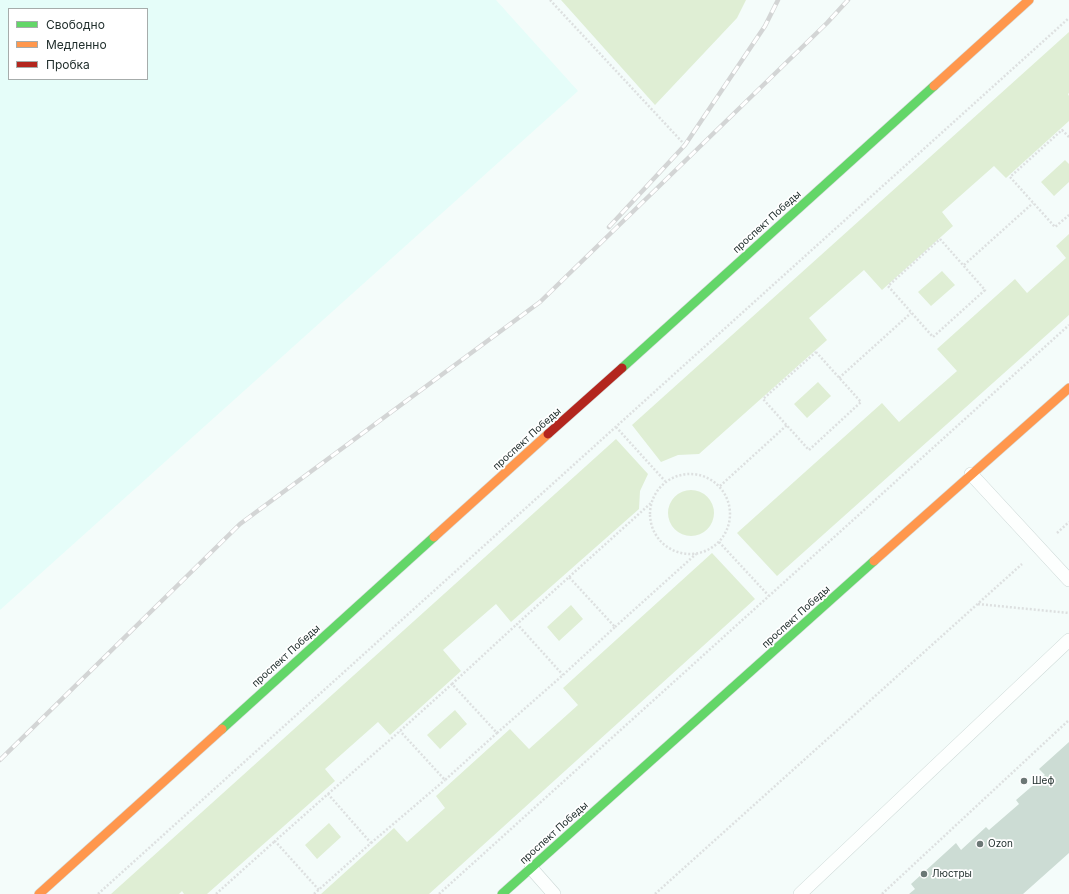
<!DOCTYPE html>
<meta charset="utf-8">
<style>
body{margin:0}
#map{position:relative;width:1069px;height:894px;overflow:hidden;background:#f4fcfa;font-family:Inter,sans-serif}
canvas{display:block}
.legend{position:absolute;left:8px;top:8px;width:140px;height:72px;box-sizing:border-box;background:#fff;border:1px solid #a6acab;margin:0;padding:5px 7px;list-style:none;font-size:12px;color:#212f2d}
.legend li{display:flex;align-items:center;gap:8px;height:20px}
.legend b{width:20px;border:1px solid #a6acab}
</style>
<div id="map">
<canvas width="1069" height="894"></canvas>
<ul class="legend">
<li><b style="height:5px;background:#63d668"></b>Свободно</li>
<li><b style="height:5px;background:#ff974d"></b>Медленно</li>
<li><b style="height:5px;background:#b3261e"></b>Пробка</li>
</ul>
</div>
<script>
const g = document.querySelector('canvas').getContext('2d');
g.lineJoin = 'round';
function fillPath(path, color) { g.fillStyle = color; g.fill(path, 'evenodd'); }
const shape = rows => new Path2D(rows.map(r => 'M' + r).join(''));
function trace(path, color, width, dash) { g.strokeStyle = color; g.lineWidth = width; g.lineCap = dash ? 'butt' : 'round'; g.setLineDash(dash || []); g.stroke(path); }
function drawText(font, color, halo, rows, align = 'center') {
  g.font = font + ' Inter,sans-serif'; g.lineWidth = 3.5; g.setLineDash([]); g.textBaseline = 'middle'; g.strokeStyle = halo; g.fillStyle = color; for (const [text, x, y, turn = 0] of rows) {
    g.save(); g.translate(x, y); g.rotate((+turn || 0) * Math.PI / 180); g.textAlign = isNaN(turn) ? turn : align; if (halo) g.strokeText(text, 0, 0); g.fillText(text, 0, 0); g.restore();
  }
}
fillPath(shape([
 [0,0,496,0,578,91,0,610],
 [9,9,147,9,147,79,9,79]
]), '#e5fdf9');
fillPath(shape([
 [561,0,746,0,737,18,655,105],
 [1069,32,1069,93,1068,94,1069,96,1069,121,1006,178,994,166,942,212,953,226,882,290,864,270,809,318,827,340,699,454,678,455,661,462,632,425],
 [1065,160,1069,164,1069,182,1054,196,1041,182],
 [1069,234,1069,315,777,576,737,533,882,403,899,422,957,371,937,349,1015,279,1027,293,1066,258,1056,246],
 [942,271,955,285,931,306,918,292],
 [818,382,831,396,807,418,794,404],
 [616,439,648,474,640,491,639,509,511,622,496,604,443,650,461,671,390,735,378,722,325,769,335,781,207,894,184,894,182,891,179,894,111,894],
 '668 513a23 23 0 1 1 46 0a23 23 0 1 1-46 0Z',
 [712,553,755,599,429,894,321,894,394,828,407,842,445,808,436,796,510,729,529,749,578,705,563,688],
 [571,605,583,619,559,641,547,627],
 [455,710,467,724,440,749,427,735],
 [329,823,341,837,317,859,305,845]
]), '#dfeed4');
fillPath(shape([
 [1069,742,1069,853,1023,894,909,894,915,889,911,884,956,843,961,850,986,827,989,830,1019,804,1016,800,1045,775,1039,769]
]), '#ccdcd4');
const lane = shape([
 [971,474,1069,580],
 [531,868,554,894],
 [800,894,1069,640]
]);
const fast = shape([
 [622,368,934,86],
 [222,729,434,537],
 [502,894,874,561]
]);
const slow = shape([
 [934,86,1029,0],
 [434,537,548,434],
 [874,561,1069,388],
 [39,894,222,729]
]);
const jam = shape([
 [548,434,622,368]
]);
trace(lane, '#ccd8d6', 14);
trace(fast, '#d3d9d8', 10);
trace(slow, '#d3d9d8', 10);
trace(jam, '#d3d9d8', 10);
trace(shape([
 [550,0,685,145],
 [1069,137,1062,130,1010,177,1055,227,1069,215],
 [940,239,985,290,933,337,888,286,940,239],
 [964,265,1033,203],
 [816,352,861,402,809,450,763,399,816,352],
 [839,378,911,313],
 [616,427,665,481],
 '650 514a40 40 0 1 1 80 0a40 40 0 1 1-80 0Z',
 [720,486,787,425],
 [1057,533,1069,522],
 [719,542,769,596],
 [569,577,651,503],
 [978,604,1069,613],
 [615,627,696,554],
 [452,684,517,624],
 [497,733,563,675,615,627,569,577,517,624,563,675],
 [328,794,400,731,452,684,497,733,445,780,400,731],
 [371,843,445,780],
 [98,894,1069,18],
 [216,894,275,841],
 [314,894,371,843,328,794,275,841,319,890],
 [439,894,1069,325],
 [655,894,1022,564],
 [882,894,1069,720]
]), '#dde0e0', 2.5, [2, 2]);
trace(lane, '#fdfffe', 13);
trace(fast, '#63d668', 9);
trace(slow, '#ff974d', 9);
trace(jam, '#b3261e', 9);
const rail = shape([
 [609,227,685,145,765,26,778,0],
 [0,760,240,524,540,302,827,23,848,0]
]);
trace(rail, '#d3d5d5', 4.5);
trace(rail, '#fff', 3, [9]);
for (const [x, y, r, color] of [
 [1024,781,4,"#6b7775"],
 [980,844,4,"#6b7775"],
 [924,874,4,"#6b7775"]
]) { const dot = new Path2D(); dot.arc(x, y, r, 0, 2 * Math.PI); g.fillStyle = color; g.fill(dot); trace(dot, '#fff', 1.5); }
drawText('10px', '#212f2d', '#fff', [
 ["проспект Победы",767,222,-42],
 ["проспект Победы",527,439,-42],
 ["проспект Победы",796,617,-42],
 ["проспект Победы",286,656,-42],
 ["проспект Победы",554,833,-42]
]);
drawText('10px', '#212f2d', '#fff', [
 ["Шеф",1032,781],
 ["Ozon",988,844],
 ["Люстры",932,874]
], 'left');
</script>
